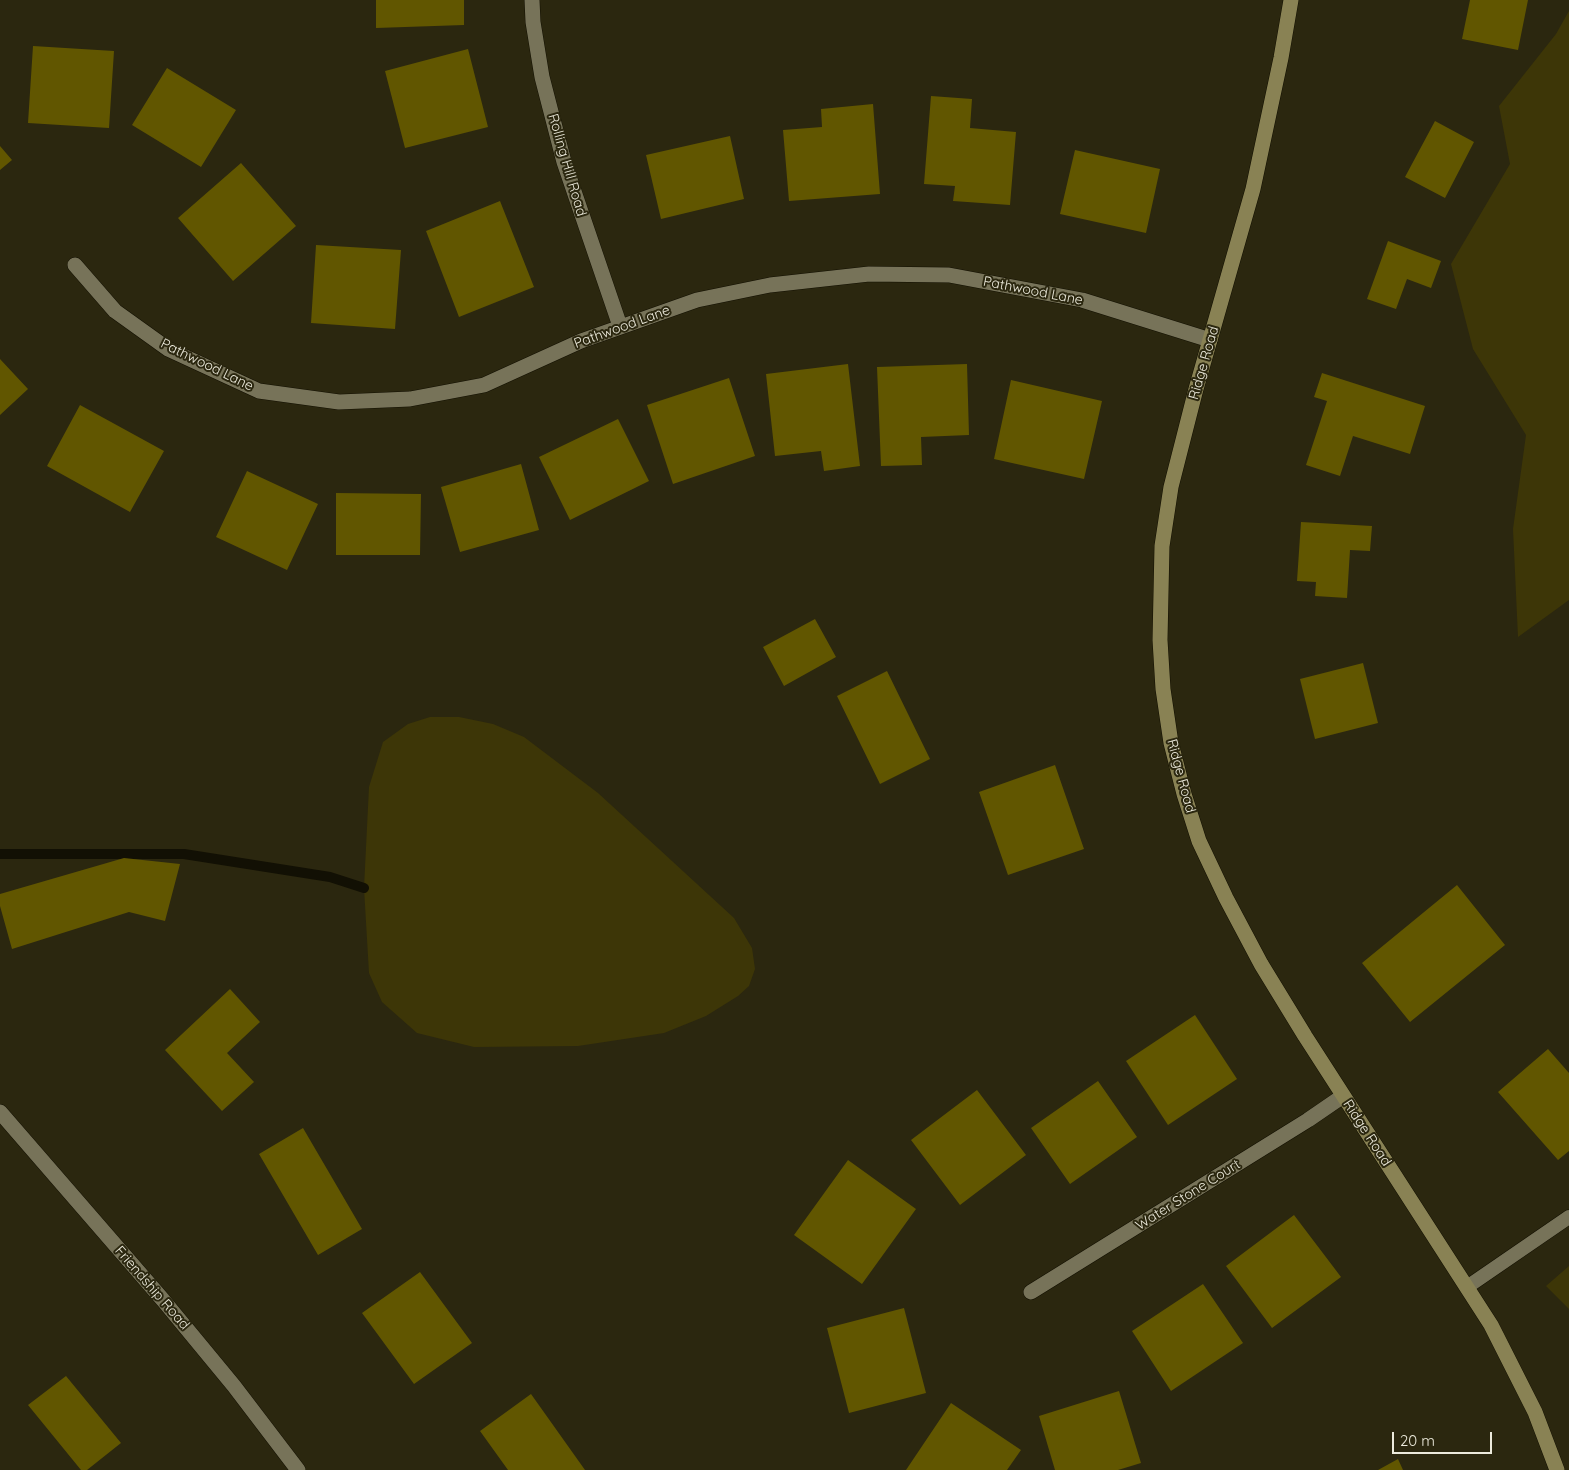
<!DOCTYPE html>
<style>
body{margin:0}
#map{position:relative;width:1569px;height:1470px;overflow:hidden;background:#2b270f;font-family:Quicksand,sans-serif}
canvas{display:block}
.scale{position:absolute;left:1392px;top:1432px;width:100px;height:22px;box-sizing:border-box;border:2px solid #eceadc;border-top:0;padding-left:6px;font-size:15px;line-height:18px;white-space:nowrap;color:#eceadc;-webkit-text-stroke:4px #2b270f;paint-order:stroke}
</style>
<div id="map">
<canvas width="1569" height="1470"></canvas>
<div class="scale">20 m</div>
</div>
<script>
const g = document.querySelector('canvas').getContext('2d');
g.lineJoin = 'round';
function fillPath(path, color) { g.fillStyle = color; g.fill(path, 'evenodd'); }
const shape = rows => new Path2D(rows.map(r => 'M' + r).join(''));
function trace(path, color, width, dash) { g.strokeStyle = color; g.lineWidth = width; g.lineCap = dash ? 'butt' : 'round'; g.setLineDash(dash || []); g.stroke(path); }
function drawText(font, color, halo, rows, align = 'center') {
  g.font = font + ' Quicksand,sans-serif'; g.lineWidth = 4; g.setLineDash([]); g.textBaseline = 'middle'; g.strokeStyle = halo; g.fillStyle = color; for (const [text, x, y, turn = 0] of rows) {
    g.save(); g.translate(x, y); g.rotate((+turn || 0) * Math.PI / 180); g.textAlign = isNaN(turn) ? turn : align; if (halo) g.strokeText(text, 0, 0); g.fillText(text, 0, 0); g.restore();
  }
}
fillPath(shape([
 [1569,11,1569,600,1518,637,1513,529,1526,435,1473,349,1451,264,1510,164,1499,106,1556,34],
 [430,717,459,717,493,724,524,737,598,793,734,918,752,948,755,969,749,986,738,996,706,1016,664,1033,578,1046,474,1047,417,1033,382,1002,369,973,364,888,369,787,383,742,408,724],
 [1569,1266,1569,1309,1546,1286]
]), '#3d3607');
trace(shape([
 [0,854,184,854,330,877,364,888]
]), '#121004', 10);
fillPath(shape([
 [376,0,464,0,464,25,376,28],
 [1470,0,1528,0,1518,50,1462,39],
 [33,46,114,51,109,128,28,123],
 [468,49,488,127,405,148,385,71],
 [167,68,236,110,201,167,132,125],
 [931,96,972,99,970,128,1016,132,1010,205,953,201,955,186,924,184],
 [873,104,880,194,789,201,783,130,822,127,821,109],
 [1435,121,1474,142,1445,198,1405,177],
 [730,136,744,199,661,219,646,155],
 [0,146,12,160,0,170],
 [1075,150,1160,169,1146,233,1060,214],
 [241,163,296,226,233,281,178,218],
 [500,201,534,287,459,317,426,231],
 [1388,241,1441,261,1431,288,1407,279,1396,309,1367,299],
 [316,245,401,250,395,329,311,323],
 [0,359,28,389,0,415],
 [848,364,860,466,824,471,821,451,775,456,766,374],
 [967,364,969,435,921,437,922,465,881,466,877,367],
 [1322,373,1425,406,1410,454,1353,436,1340,476,1306,465,1327,401,1314,397],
 [729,378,755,456,673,484,647,405],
 [1011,380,1102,401,1084,479,994,459],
 [80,405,164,451,130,512,47,466],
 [618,419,649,481,570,520,539,457],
 [521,464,539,530,460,552,441,487],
 [247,471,318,504,287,570,216,537],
 [336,493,421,494,420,555,336,555],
 [1301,522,1372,526,1370,551,1350,550,1347,598,1315,596,1316,582,1297,581],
 [815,619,836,657,784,686,763,647],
 [1363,663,1378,723,1315,739,1300,679],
 [887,671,930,759,880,784,837,696],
 [1055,765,1084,849,1008,875,979,792],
 [124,858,180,864,165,921,129,912,12,949,0,906,0,894],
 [1457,885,1505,945,1410,1022,1362,963],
 [230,989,260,1022,227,1053,254,1082,222,1111,165,1050],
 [1195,1015,1237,1079,1168,1125,1126,1061],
 [1548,1049,1569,1073,1569,1151,1558,1160,1498,1092],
 [1098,1081,1137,1137,1070,1184,1031,1128],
 [977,1090,1026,1155,960,1205,911,1140],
 [303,1128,362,1229,318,1255,259,1154],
 [848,1160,916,1209,862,1284,794,1235],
 [1294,1215,1341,1277,1272,1328,1226,1266],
 [420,1272,472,1343,414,1384,362,1313],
 [1203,1284,1243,1343,1171,1391,1132,1331],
 [904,1308,926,1393,849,1413,827,1328],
 [66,1376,121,1443,87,1470,81,1470,28,1405],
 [1119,1391,1141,1463,1118,1470,1055,1470,1039,1416],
 [531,1394,585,1470,508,1470,480,1431],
 [951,1403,1021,1450,1007,1470,906,1470],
 [1398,1459,1403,1470,1378,1470]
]), '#615600');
const lane = shape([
 [1467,1287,1569,1217]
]);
const street = shape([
 [532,0,533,22,542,77,564,162,620,326],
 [75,265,115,311,168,349,259,391,339,402,410,399,484,385,581,341,697,300,770,285,869,274,949,275,1082,300,1210,340],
 [0,1112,163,1300,234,1386,298,1470],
 [1031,1292,1308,1120,1343,1096]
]);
const secondary = shape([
 [1291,0,1281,58,1253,189,1196,389,1171,487,1162,546,1160,640,1163,689,1171,743,1184,794,1199,841,1226,898,1261,964,1305,1036,1491,1325,1535,1412,1557,1470]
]);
trace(lane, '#131000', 15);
trace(street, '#131000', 16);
trace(secondary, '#131000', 16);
trace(lane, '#777359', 14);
trace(street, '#777359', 15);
trace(secondary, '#898254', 15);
drawText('14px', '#eceadc', '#2b270f', [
 ["Rolling Hill Road",567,165,74],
 ["Pathwood Lane",1033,291,11],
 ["Pathwood Lane",622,327,-20],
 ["Ridge Road",1204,363,-74],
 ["Pathwood Lane",207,365,26],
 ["Ridge Road",1181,776,75],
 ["Ridge Road",1367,1133,57],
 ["Water Stone Court",1188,1195,-32],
 ["Friendship Road",152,1288,49]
]);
</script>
